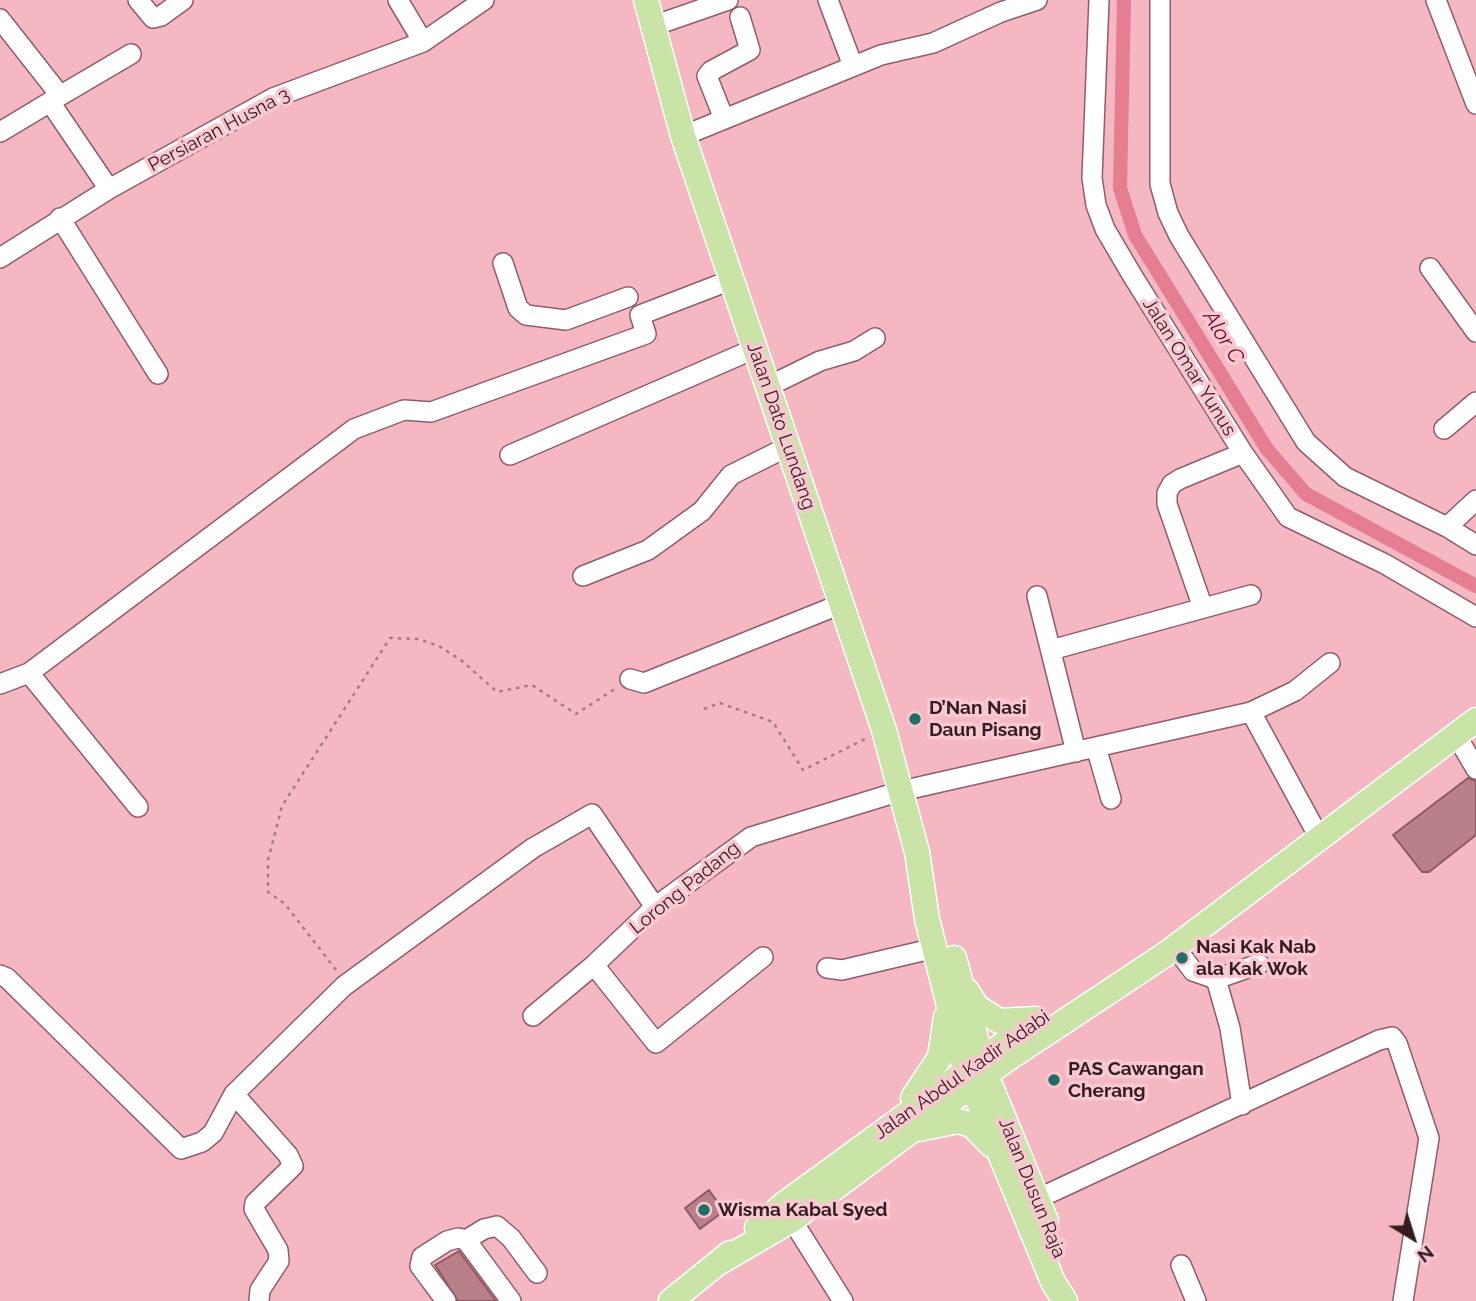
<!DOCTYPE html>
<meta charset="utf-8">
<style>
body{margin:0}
#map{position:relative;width:1476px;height:1301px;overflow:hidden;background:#f5b7c1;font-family:Raleway,sans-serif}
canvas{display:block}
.north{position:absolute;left:1378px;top:1203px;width:70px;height:70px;-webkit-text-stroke:5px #fac8d0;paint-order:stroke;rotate:142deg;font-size:19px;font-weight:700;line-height:28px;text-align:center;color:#331d21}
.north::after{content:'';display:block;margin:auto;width:24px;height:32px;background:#331d21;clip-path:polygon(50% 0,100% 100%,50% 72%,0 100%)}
</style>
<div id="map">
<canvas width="1476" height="1301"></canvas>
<div class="north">N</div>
</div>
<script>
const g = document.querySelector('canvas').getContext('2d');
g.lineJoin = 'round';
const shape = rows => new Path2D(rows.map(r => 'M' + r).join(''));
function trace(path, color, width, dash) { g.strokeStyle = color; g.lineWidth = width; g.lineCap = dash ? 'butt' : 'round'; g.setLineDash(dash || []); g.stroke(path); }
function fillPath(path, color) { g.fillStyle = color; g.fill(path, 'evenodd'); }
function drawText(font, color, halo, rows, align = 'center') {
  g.font = font + ' Raleway,sans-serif'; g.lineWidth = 7; g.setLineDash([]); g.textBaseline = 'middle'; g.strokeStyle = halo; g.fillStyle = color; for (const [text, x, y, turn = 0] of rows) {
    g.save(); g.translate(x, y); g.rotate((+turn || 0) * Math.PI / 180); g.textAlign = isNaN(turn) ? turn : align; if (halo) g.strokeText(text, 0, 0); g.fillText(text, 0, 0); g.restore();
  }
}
trace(shape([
 [1124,0,1120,188,1135,235,1267,449,1306,494,1476,586]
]), '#e57d93', 14);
const building = shape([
 [1468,778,1476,781,1476,835,1429,872,1422,872,1393,835,1468,778],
 [709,1190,724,1211,700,1229,685,1208,709,1190],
 [459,1251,496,1301,458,1301,435,1265,459,1251]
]);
fillPath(building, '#b9808a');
trace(building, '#8f5862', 2);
const minor = shape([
 [138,0,153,18,161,16,183,0],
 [398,0,423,42],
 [828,0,853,66],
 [1099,0,1092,178,1096,205,1105,229,1132,275,1243,453,1288,517,1385,564,1476,617],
 [1160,0,1160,184,1168,213,1179,236,1306,442,1345,477,1447,527,1476,545],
 [1436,0,1476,104],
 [0,19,59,94],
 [653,26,728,0],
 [51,101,131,54],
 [724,119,707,76,711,71,750,50,740,17],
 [0,132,50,102,109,189],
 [683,136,881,55,933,43,1001,12,1037,0],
 [60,218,158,374],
 [0,258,109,189,273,98,423,42,484,0],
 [503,263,518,308,526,315,566,320,628,297],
 [1430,268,1476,332],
 [767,387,820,361,854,351,875,338],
 [1444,429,1476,402],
 [510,455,754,349],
 [1447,527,1476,500],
 [583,576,648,550,702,511,731,475,787,447],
 [1037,596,1076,752],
 [1203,608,1167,504,1167,493,1172,484,1180,479,1243,453],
 [1051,650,1251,595],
 [29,673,138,807],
 [630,679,644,683,841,604],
 [0,684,29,673,354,429,404,410,431,412,646,334,640,315,731,280],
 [1251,712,1320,839],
 [1456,735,1476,769],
 [1096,747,1111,799],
 [1175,947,1193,971,1216,979,1230,1028,1242,1105],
 [594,965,656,1043,763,957],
 [827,968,842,970,935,948],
 [0,975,7,978,181,1149,202,1142,213,1133,234,1094,344,986,533,848,592,814,655,907],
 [1216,979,1259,964],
 [533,1016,594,965,655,907,751,837,901,791,1251,712,1295,691,1330,663],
 [234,1094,288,1155,293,1166,255,1203,254,1209,278,1250,279,1261,260,1290,259,1301],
 [1037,1199,1379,1040,1392,1037,1397,1043,1429,1138,1403,1301],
 [792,1220,843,1301],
 [466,1240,484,1229,497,1226,511,1238,537,1273],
 [1181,1265,1196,1301],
 [446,1301,420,1266,422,1257,447,1241,458,1238,466,1240,511,1301]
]);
const major = shape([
 [646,0,683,136,884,730,917,852,927,919,965,1069,1053,1282,1065,1301],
 [954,958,986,1075,1046,1221],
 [967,991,977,1007,999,1021,1036,1019],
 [913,1098,940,1057,946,1017],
 [919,1129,958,1121,972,1125,991,1145],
 [757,1228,783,1205,1028,1026],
 [720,1262,792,1220,1006,1060,1166,954,1476,720],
 [671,1301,730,1253]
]);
trace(minor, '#925c66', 22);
trace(major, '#fff', 27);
trace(shape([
 [704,709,720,703,773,722,803,770,865,739],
 [336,970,285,904,268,892,268,860,282,806,390,638,418,639,439,646,461,660,497,692,532,685,576,714,618,687]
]), '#a97a82', 2.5, [3.5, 5]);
trace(minor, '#fff', 19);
trace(major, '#cae3a6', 24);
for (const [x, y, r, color] of [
 [915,719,7,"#236d67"],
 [1182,958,7,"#236d67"],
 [1054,1080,7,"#236d67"],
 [704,1210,7,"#236d67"]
]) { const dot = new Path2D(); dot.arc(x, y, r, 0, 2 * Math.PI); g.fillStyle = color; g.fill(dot); trace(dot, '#fac8d0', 2.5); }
drawText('19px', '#331d21', '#fac8d0', [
 ["Persiaran Husna 3",219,130,-28],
 ["Jalan Omar Yunus",1189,367,58],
 ["Jalan Dato Lundang",781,426,71],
 ["Lorong Padang",685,888,-39],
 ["Jalan Abdul Kadir Adabi",962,1075,-35],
 ["Jalan Dusun Raja",1032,1188,68]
]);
drawText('bold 19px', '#331d21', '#fac8d0', [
 ["D’Nan Nasi",929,708],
 ["Daun Pisang",929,730],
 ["Nasi Kak Nab",1196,947],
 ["ala Kak Wok",1196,969],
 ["PAS Cawangan",1068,1069],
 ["Cherang",1068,1091],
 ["Wisma Kabal Syed",718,1210]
], 'left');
drawText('italic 21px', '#6a0a2c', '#fac8d0', [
 ["Alor C",1223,337,58]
]);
</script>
